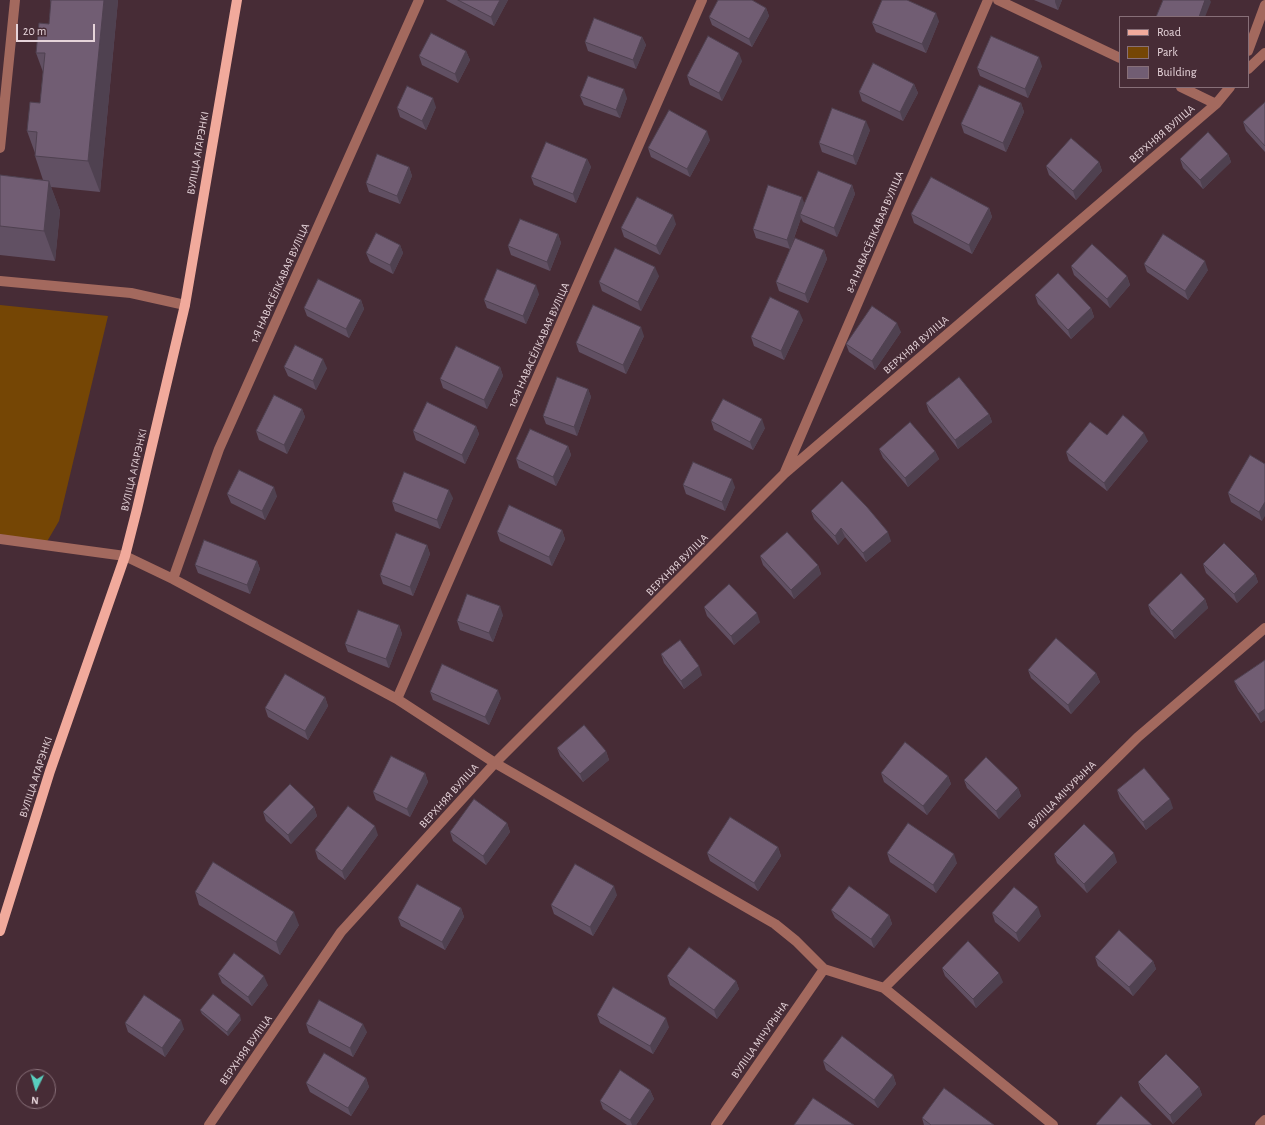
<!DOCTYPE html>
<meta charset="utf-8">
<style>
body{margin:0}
#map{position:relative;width:1265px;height:1125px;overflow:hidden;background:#472c36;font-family:"Alegreya Sans",sans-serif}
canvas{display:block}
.legend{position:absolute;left:1119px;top:16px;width:130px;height:72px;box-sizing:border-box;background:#472c36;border:1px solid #876f78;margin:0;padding:5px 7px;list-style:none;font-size:12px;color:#e6d4da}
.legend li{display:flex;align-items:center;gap:8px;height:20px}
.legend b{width:20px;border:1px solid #876f78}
.north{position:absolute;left:16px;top:1069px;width:40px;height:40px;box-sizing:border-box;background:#472c36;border:1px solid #876f78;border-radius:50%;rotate:185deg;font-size:11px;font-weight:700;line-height:16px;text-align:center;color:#e6d4da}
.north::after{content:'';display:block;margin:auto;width:14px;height:18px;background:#59cebe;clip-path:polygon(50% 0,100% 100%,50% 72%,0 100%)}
.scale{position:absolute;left:16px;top:24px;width:79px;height:18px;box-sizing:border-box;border:2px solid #e6d4da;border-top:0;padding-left:5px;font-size:12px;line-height:14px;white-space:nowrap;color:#e6d4da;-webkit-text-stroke:3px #472c36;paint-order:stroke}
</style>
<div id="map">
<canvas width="1265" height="1125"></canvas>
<ul class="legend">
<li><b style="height:5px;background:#f1aa9c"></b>Road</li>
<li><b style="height:11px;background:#754605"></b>Park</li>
<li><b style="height:11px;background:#715d73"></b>Building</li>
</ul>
<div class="north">N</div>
<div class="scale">20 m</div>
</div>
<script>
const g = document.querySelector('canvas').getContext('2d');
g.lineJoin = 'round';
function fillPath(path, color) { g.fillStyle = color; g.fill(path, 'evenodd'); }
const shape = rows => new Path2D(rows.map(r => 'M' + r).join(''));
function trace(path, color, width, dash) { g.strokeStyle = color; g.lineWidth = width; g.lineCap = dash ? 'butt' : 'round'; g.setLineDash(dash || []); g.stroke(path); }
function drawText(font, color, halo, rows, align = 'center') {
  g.font = font + ' "Alegreya Sans",sans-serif'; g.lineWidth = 3; g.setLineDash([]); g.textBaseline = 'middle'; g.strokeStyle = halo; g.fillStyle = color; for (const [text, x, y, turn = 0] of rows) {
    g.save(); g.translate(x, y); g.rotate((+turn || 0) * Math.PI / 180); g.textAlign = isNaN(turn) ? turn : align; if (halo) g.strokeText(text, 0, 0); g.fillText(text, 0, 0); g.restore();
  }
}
fillPath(shape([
 [0,305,108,316,59,521,45,545,0,534]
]), '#754605');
trace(shape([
 [998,0,1120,58],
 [1248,51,1265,5],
 [1248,69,1265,53],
 [1181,87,1216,104],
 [0,148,15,0],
 [0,281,131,293,185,305],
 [785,472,988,0],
 [0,539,125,556,173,579,397,699,495,763,775,924,796,941,824,969,884,988,1053,1125],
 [173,579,219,449,419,0],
 [397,699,702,0],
 [884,988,1138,737,1265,628],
 [209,1125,341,932,495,763,784,474,1216,104,1230,87],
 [716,1125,824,969],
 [1260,1125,1265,1120]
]), '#a3695e', 10);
trace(shape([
 [0,931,50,771,125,556,137,509,185,305,237,0]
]), '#f1aa9c', 10);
fillPath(shape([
 [50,0,118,0,100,192,51,187,60,211,55,261,0,255,0,175,43,180,35,156,35,153,27,131,40,103,43,72,36,53,49,24,51,3],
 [446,0,508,0,494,26,447,1],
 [1034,0,1062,0,1058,10],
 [766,8,769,16,752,47,712,25,709,17],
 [939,21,926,53,876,32,872,23],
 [642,37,646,45,636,69,588,51,585,42],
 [466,51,470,60,458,83,422,65,419,56],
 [742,61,722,101,690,85,687,76],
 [1042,66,1028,98,980,76,977,68],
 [914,84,918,93,903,121,862,101,859,92],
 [580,96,627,98,620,118,584,105],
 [1021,103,1024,112,1006,152,964,133,961,124],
 [1265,103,1265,152,1246,131,1243,122],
 [436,107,426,130,400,117,397,108],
 [870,130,856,165,822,152,819,143],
 [710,140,690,177,651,157,648,148],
 [1228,154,1231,162,1203,189,1183,168,1180,159],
 [587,159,591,167,576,203,534,185,531,177],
 [1099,162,1102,171,1076,200,1049,175,1046,166],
 [409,167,412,176,400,204,369,192,366,183],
 [852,185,855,194,837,237,803,222,801,218,791,247,824,250,827,259,808,303,779,291,776,282,790,249,756,238,753,229,804,203],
 [989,208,992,217,972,254,914,223,911,214],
 [676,224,660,255,624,237,621,228],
 [558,234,561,243,550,271,511,255,508,246],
 [400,245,403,253,393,274,370,262,366,253],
 [1144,264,1208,270,1188,300,1147,272],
 [1071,266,1127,276,1130,285,1110,308,1074,275],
 [659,276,641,311,602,291,599,282],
 [539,294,526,324,487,308,484,300],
 [1035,295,1091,308,1094,317,1071,339,1038,304],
 [361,300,364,309,349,338,307,316,304,308],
 [803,320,784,360,754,346,751,337],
 [901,332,875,370,849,352,846,344],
 [644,336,626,374,579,352,576,343],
 [284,367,327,368,316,390,288,376],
 [500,367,503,376,487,409,443,388,440,379],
 [588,389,591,397,577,436,546,424,543,416],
 [926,403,989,414,992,422,958,449,929,412],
 [302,409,305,417,287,454,259,440,256,431],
 [711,421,765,428,753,450,714,430],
 [476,426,479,434,465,464,416,440,413,431],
 [1107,435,1148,441,1107,491,1069,461,1066,452],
 [568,446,571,455,556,486,519,468,516,459],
 [879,449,935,451,939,459,908,487,883,458],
 [1265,464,1262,521,1231,502,1228,493],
 [683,485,735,487,725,511,686,494],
 [227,494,277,496,265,520,231,503],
 [453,498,440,529,395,511,392,502],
 [811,511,891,541,866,562,845,537,838,545,814,519],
 [562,530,565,539,552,566,500,541,497,532],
 [427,545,430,554,413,596,383,584,380,575],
 [760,556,818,565,821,574,794,599,763,565],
 [257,561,260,569,250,594,198,573,195,565],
 [1203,564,1255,574,1258,582,1237,603,1206,573],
 [1205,599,1208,608,1175,639,1151,614,1148,605],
 [704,607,760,622,734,645,707,616],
 [503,615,493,642,460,630,457,621],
 [399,625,402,634,389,668,348,652,345,644],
 [661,654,702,675,684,689,664,663],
 [1265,660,1265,720,1261,723,1238,690,1234,681],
 [1028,670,1096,673,1100,682,1071,714,1031,678],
 [430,692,501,698,489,725,433,700],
 [325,697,328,706,308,740,268,717,265,708],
 [557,748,606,751,609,760,583,782,560,756],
 [425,773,428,782,410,817,376,800,373,792],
 [881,773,948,776,951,784,927,815,884,782],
 [964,780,1018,788,1021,796,999,819,967,788],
 [1117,790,1173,808,1146,830,1120,799],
 [314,807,317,816,291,844,266,821,263,812],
 [507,823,510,832,486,865,453,841,450,832],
 [378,835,345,880,318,859,315,850],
 [778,847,781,856,758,891,710,861,707,853],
 [887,853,957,863,936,893,890,862],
 [1054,854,1117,862,1087,893,1057,863],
 [195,892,299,925,280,955,199,905],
 [617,895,593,936,554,914,551,905],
 [461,908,464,917,445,950,401,926,398,918],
 [831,910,889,915,892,924,874,948,835,918],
 [992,913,1041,916,1019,942,995,922],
 [1095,957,1153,961,1156,969,1133,996,1098,966],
 [942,968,1003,982,976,1008,945,976],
 [218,974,268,985,252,1006,222,983],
 [667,976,736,981,739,989,717,1019,670,985],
 [200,1010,241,1020,228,1036,202,1014],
 [597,1015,669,1027,653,1054,600,1023],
 [125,1023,184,1029,165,1057,128,1032],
 [306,1024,367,1032,353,1057,309,1033],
 [823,1061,893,1075,896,1084,878,1108,826,1070],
 [366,1078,369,1087,351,1116,310,1092,306,1083],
 [1138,1082,1199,1087,1202,1095,1173,1124,1141,1091],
 [650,1090,654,1099,636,1125,627,1125,603,1109,600,1101],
 [922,1118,994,1125,924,1125]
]), '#615063');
fillPath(shape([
 [104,0,118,0,100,192,88,161],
 [500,0,508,0,494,26,491,17],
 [1055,0,1062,0,1058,10,1055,2],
 [1205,0,1210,0,1211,2,1205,17,1199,17],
 [766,8,769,16,752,47,749,39],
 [936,13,939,21,926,53,922,44],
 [642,37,646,45,636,69,633,60],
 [466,51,470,60,458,83,455,74],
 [739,53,742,61,722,101,719,93],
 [1039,57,1042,66,1028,98,1025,89],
 [914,84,918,93,903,121,900,112],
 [624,89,627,98,620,118,616,110],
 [433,98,436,107,426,130,422,121],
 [1021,103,1024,112,1006,152,1003,143],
 [866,121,870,130,856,165,853,156],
 [707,131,710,140,690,177,687,169],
 [1228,154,1231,162,1203,189,1200,180],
 [587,159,591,167,576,203,573,194],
 [1099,162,1102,171,1076,200,1073,191],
 [409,167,412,176,400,204,397,196],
 [49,181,60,211,55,261,44,231],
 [852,185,855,194,837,237,834,228],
 [802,197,805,205,800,214,801,218,790,249,787,240],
 [989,208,992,217,972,254,969,245],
 [673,215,676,224,660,255,656,246],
 [558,234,561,243,550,271,547,262],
 [400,245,403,253,393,274,390,265],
 [824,250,827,259,808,303,805,294],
 [1205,261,1208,270,1188,300,1185,291],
 [655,267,659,276,641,311,638,302],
 [1127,276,1130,285,1110,308,1107,299],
 [536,285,539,294,526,324,523,316],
 [361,300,364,309,349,338,346,329],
 [1091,308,1094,317,1071,339,1068,330],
 [799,311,803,320,784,360,781,351],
 [897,323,901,332,875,370,872,361],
 [641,327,644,336,626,374,623,365],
 [323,359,327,368,316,390,313,381],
 [500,367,503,376,487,409,484,400],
 [588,389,591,397,577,436,574,427],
 [302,409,305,417,287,454,284,445],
 [989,414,992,422,958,449,955,440],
 [762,419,765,428,753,450,750,442],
 [476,426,479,434,465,464,462,455],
 [1144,433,1148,441,1107,491,1104,483],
 [568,446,571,455,556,486,553,477],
 [935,451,939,459,908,487,905,478],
 [732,479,735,487,725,511,722,502],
 [274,487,277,496,265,520,262,511],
 [449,490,453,498,440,529,437,520],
 [1265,502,1265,516,1262,521,1259,512],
 [841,528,845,537,838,545,835,536],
 [562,530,565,539,552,566,549,557],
 [888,532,891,541,866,562,863,553],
 [427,545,430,554,413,596,410,587],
 [257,561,260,569,250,594,247,585],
 [818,565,821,574,794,599,791,590],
 [1255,574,1258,582,1237,603,1234,594],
 [1205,599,1208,608,1175,639,1172,631],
 [500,606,503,615,493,642,489,633],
 [757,613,760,622,734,645,731,636],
 [399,625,402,634,389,668,386,659],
 [699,666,702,675,684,689,681,681],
 [1096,673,1100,682,1071,714,1068,705],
 [498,690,501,698,489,725,485,717],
 [325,697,328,706,308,740,305,731],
 [1265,709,1265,720,1261,723,1258,714],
 [606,751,609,760,583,782,580,774],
 [425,773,428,782,410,817,407,809],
 [948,776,951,784,927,815,923,806],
 [1018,788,1021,796,999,819,996,811],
 [1170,799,1173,808,1146,830,1143,822],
 [314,807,317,816,291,844,288,835],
 [507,823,510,832,486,865,483,856],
 [375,826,378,835,345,880,342,871],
 [778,847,781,856,758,891,754,883],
 [1114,853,1117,862,1087,893,1084,884],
 [954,854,957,863,936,893,933,885],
 [614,886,617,895,593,936,590,927],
 [1038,907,1041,916,1019,942,1016,933],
 [461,908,464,917,445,950,442,942],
 [294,912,299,925,280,955,276,942],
 [889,915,892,924,874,948,871,939],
 [1153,961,1156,969,1133,996,1129,987],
 [999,973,1003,982,976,1008,973,999],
 [264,976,268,985,252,1006,248,997],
 [736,981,739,989,717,1019,714,1010],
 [240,1015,241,1020,228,1036,227,1032],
 [666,1018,669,1027,653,1054,650,1046],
 [181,1020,184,1029,165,1057,162,1048],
 [363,1024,367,1032,353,1057,350,1048],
 [893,1075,896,1084,878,1108,874,1100],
 [366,1078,369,1087,351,1116,348,1108],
 [1199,1087,1202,1095,1173,1124,1170,1115],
 [650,1090,654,1099,636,1125,632,1125,630,1120]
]), '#4f4150');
const building = shape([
 [51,0,104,0,88,161,35,156,37,132,27,131,30,102,40,103,45,53,36,53,39,23,49,24,51,0],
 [458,0,500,0,491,17,458,0],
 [718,0,752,0,766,8,749,39,709,17,718,0],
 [882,0,907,0,936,13,922,44,872,23,882,0],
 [1163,0,1205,0,1199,17,1156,17,1163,0],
 [594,18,642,37,633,60,585,42,594,18],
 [431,33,466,51,455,74,419,56,431,33],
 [708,36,739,53,719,93,687,76,708,36],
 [991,36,1039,57,1025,89,977,68,991,36],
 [873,63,914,84,900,112,859,92,873,63],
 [588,76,624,89,616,110,580,96,588,76],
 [979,85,1021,103,1003,143,961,124,979,85],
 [407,86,433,98,422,121,397,108,407,86],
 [1265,102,1265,146,1243,122,1265,102],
 [832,108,866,121,853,156,819,143,832,108],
 [669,110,707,131,687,169,648,148,669,110],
 [1208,132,1228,154,1200,180,1180,159,1208,132],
 [1071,138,1099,162,1073,191,1046,166,1071,138],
 [546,142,587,159,573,194,531,177,546,142],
 [377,154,409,167,397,196,366,183,377,154],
 [818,171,852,185,834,228,800,214,818,171],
 [0,175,49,181,44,231,0,226,0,175],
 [931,177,989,208,969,245,911,214,931,177],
 [768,185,802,197,787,240,753,229,768,185],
 [637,197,673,215,656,246,621,228,637,197],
 [520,219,558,234,547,262,508,246,520,219],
 [376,233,400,245,390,265,366,253,376,233],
 [1163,234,1205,261,1185,291,1144,264,1163,234],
 [795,238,824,250,805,294,776,282,795,238],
 [1092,244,1127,276,1107,299,1071,266,1092,244],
 [615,248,655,267,638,302,599,282,615,248],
 [497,269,536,285,523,316,484,300,497,269],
 [1058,273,1091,308,1068,330,1035,295,1058,273],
 [318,279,361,300,346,329,304,308,318,279],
 [770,297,799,311,781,351,751,337,770,297],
 [593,305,641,327,623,365,576,343,593,305],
 [872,306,897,323,872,361,846,344,872,306],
 [295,345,323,359,313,381,284,367,295,345],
 [456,346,500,367,484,400,440,379,456,346],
 [557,377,588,389,574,427,543,416,557,377],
 [959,377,989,414,955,440,926,403,959,377],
 [274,395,302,409,284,445,256,431,274,395],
 [723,399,762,419,750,442,711,421,723,399],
 [427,402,476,426,462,455,413,431,427,402],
 [1123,415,1144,433,1104,483,1066,452,1090,422,1107,435,1123,415],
 [910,422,935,451,905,478,879,449,910,422],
 [530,429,568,446,553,477,516,459,530,429],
 [1250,455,1265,464,1265,502,1259,512,1228,493,1250,455],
 [693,462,732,479,722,502,683,485,693,462],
 [239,470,274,487,262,511,227,494,239,470],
 [404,472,449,490,437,520,392,502,404,472],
 [842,481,867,507,888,532,863,553,841,528,835,536,811,511,842,481],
 [509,505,562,530,549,557,497,532,509,505],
 [787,532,818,565,791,590,760,556,787,532],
 [396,533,427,545,410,587,380,575,396,533],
 [204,540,257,561,247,585,195,565,204,540],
 [1224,543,1255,574,1234,594,1203,564,1224,543],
 [1181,573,1205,599,1172,631,1148,605,1181,573],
 [729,584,757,613,731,636,704,607,729,584],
 [467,594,500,606,489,633,457,621,467,594],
 [358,610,399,625,386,659,345,644,358,610],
 [1056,638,1096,673,1068,705,1028,670,1056,638],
 [680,640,699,666,681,681,661,654,680,640],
 [1265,660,1265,709,1258,714,1234,681,1265,660],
 [442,664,498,690,485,717,430,692,442,664],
 [285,674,325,697,305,731,265,708,285,674],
 [584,725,606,751,580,774,557,748,584,725],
 [905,742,948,776,923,806,881,773,905,742],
 [391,756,425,773,407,809,373,792,391,756],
 [986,757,1018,788,996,811,964,780,986,757],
 [1144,768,1170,799,1143,822,1117,790,1144,768],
 [290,784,314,807,288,835,263,812,290,784],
 [474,799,507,823,483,856,450,832,474,799],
 [348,806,375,826,342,871,315,850,348,806],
 [730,817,778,847,754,883,707,853,730,817],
 [908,823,954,854,933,885,887,853,908,823],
 [1084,824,1114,853,1084,884,1054,854,1084,824],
 [213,862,294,912,276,942,195,892,213,862],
 [575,864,614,886,590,927,551,905,575,864],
 [417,884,461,908,442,942,398,918,417,884],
 [849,886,889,915,871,939,831,910,849,886],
 [1014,887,1038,907,1016,933,992,913,1014,887],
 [1119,930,1153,961,1129,987,1095,957,1119,930],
 [968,941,999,973,973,999,942,968,968,941],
 [689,947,736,981,714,1010,667,976,689,947],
 [234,953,264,976,248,997,218,974,234,953],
 [613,987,666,1018,650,1046,597,1015,613,987],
 [213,994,240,1015,227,1032,200,1010,213,994],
 [144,995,181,1020,162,1048,125,1023,144,995],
 [319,1000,363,1024,350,1048,306,1024,319,1000],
 [842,1036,893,1075,874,1100,823,1061,842,1036],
 [324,1053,366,1078,348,1108,306,1083,324,1053],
 [1166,1054,1199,1087,1170,1115,1138,1082,1166,1054],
 [620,1070,650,1090,630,1120,600,1101,620,1070],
 [944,1088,994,1125,931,1125,922,1118,944,1088],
 [1121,1096,1152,1125,1097,1125,1096,1124,1121,1096],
 [813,1098,854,1125,794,1125,813,1098]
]);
fillPath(building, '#715d73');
trace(building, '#4f4150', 1);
drawText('11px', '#e6d4da', '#472c36', [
 ["ВЕРХНЯЯ ВУЛІЦА",1162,134,-41],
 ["ВУЛІЦА АГАРЭНКІ",198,153,-80],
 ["8-Я НАВАСЁЛКАВАЯ ВУЛІЦА",875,232,-67],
 ["1-Я НАВАСЁЛКАВАЯ ВУЛІЦА",280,283,-66],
 ["10-Я НАВАСЁЛКАВАЯ ВУЛІЦА",539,345,-66],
 ["ВЕРХНЯЯ ВУЛІЦА",916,345,-41],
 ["ВУЛІЦА АГАРЭНКІ",134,470,-77],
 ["ВЕРХНЯЯ ВУЛІЦА",677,565,-45],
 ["ВУЛІЦА АГАРЭНКІ",36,777,-72],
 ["ВУЛІЦА МІЧУРЫНА",1062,795,-45],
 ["ВЕРХНЯЯ ВУЛІЦА",449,796,-48],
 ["ВУЛІЦА МІЧУРЫНА",760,1040,-55],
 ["ВЕРХНЯЯ ВУЛІЦА",246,1050,-55]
]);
</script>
